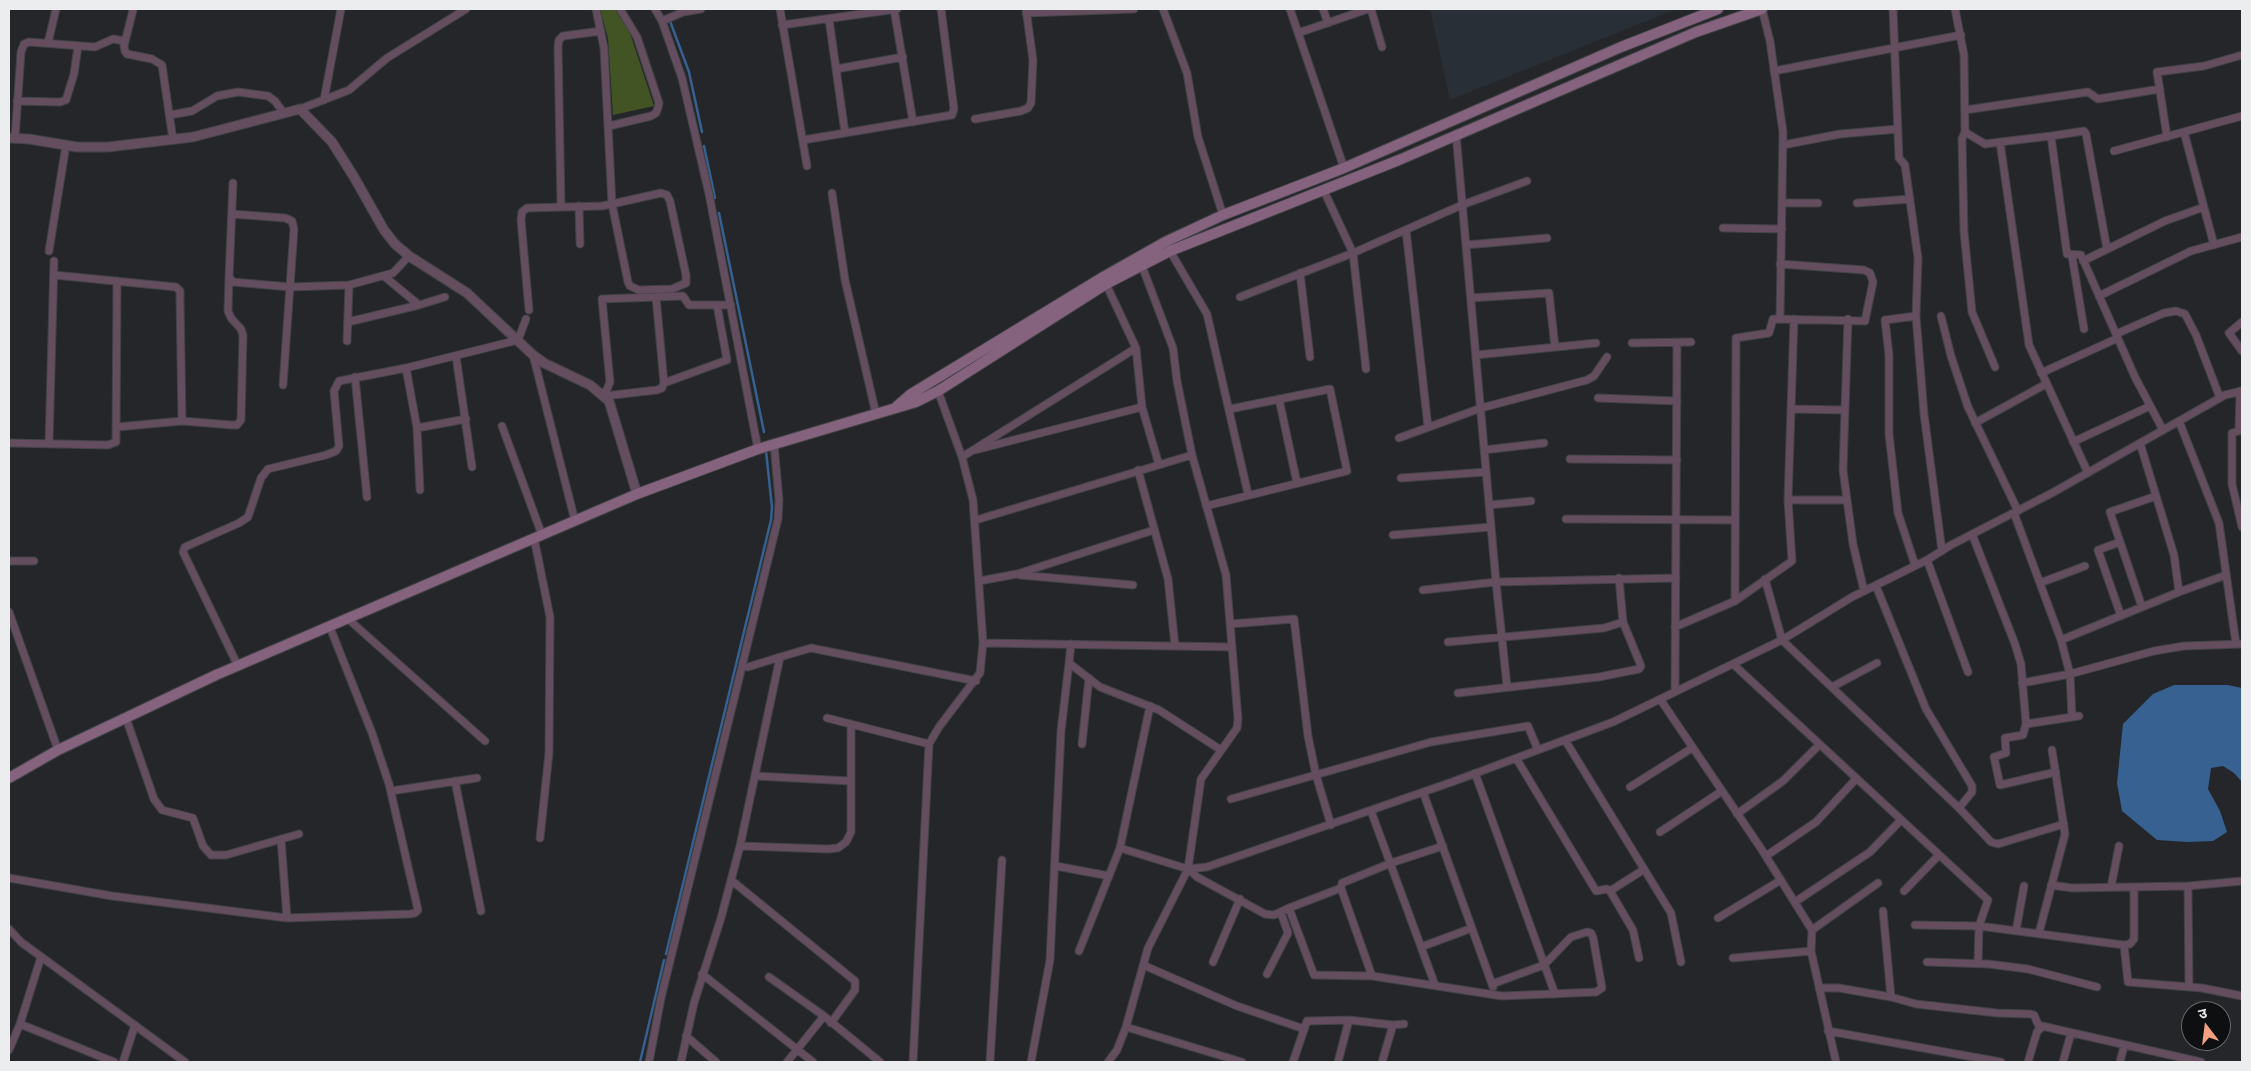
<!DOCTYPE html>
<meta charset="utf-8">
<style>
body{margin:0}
#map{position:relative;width:2251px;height:1071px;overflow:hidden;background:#242629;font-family:Literata,"Noto Sans Devanagari",serif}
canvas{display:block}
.frame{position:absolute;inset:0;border:10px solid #ecedef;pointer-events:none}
.north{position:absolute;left:2181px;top:1001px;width:50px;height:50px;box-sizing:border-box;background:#0e0f10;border:1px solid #676869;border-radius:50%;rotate:345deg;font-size:14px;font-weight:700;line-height:20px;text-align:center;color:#ecedef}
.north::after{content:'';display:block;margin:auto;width:18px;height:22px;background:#f2a081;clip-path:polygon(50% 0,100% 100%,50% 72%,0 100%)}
</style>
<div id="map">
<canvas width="2251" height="1071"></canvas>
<div class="frame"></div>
<div class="north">उ</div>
</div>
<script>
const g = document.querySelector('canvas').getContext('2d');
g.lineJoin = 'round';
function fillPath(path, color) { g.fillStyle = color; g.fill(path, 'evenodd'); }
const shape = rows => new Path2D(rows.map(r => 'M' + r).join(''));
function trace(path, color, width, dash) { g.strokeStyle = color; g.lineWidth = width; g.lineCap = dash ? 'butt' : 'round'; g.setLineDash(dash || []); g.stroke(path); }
fillPath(shape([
 [1430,9,1677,9,1450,100]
]), '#292f36');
fillPath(shape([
 [600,9,615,9,629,30,654,106,613,115,608,38]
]), '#425424');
fillPath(shape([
 [2174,685,2228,685,2242,688,2242,782,2234,773,2223,766,2211,768,2208,789,2220,811,2227,832,2213,841,2187,842,2157,840,2122,811,2117,783,2123,724,2153,694]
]), '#366190');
trace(shape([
 [670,21,689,72,702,132],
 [704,146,715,198],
 [719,213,764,432],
 [666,954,771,520,772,507,766,451],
 [640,1062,664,960]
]), '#366190', 2.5);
const minor = shape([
 [655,9,662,21,682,78,709,194,758,449],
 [780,9,807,166],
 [894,9,913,122],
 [1163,9,1187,73,1198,137,1223,215],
 [1290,9,1344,168],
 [1323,9,1328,23],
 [1371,9,1382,47],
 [1762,9,1770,41,1783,132,1780,319],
 [1893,9,1899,158,1905,165,1918,258,1916,316,1924,414,1942,551],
 [1955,9,1964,55,1965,132,1985,144,2000,142,2029,345,2088,473],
 [133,10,124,46,125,51,127,54,152,59,162,65,173,140],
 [1026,13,1134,9],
 [829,19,845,133],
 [662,21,683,12,701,9],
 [782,25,897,9],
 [1298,33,1368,9],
 [48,43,56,9],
 [836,69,903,57],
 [1774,71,1961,35],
 [324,100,341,9],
 [17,101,60,102,66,100,74,74,78,46],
 [300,109,349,90,387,58,466,9],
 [1965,110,2088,92,2098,99,2160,89],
 [170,115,192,111,217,96,238,92,268,96,275,101,283,112],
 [975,119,1021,111,1028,108,1031,103,1033,60,1026,9],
 [609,126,651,116,656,113,658,108,659,103,637,37,620,9],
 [1965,132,1962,139,1964,232,1972,312,1995,367],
 [2184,132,2214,245],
 [1456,134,1496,582,1507,686],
 [2051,136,2084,131,2086,134,2107,249],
 [2167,137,2157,72,2204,66,2242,55],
 [15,138,21,52,24,44,29,42,95,47,113,39,125,41],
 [803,140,952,115,954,109,941,9],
 [2000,142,2051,136,2067,254,2081,255,2135,377,2163,430],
 [1783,145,1840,134,1898,129],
 [2114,151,2242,116],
 [233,183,229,277,233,282,290,287,349,285,393,273,409,256],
 [1324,191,1353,253,1366,369],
 [832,193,845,280,876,414],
 [1783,203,1818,203],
 [1857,203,1910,199],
 [561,206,558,46,559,40,563,36,601,31],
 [579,206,580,244],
 [232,214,285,218,292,221,294,229,283,385],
 [1723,228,1782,229],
 [1406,230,1428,427],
 [1466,245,1547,238],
 [49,251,66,145],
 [1170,251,1207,314,1248,494],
 [2072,256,2084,329],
 [2083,261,2165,221,2204,207],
 [1300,273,1310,357],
 [54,275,176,287,180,291,180,298,182,421],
 [385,277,419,305],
 [1106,284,1136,348,1142,407,1159,465],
 [2099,296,2191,251,2242,237],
 [656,297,664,383,662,388,657,390,604,396,610,382,602,299,683,296,689,305,731,305],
 [1240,297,1353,253,1462,205,1527,181],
 [1471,298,1549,293,1555,347],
 [529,310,521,220,522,212,527,208,602,206,612,204,661,193,667,195,670,201,686,275,686,283,672,289,639,290,630,286,628,282,612,204,604,48,596,9],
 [1941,316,1951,356,1968,407,2018,511],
 [1848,319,1843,470,1853,544,1864,591],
 [348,322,419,305,445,297],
 [2242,322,2229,333,2242,351],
 [2116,334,2164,313,2176,311,2185,314,2196,335,2220,398],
 [347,341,349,285],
 [1632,343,1691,342],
 [533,355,575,521],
 [1476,355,1596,343],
 [456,356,472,467],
 [406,368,417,428,466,419],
 [2041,373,2118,338],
 [355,377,367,497],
 [664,383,727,360,717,305],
 [2240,391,2239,431,2232,433,2232,484,2242,527],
 [1598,398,1677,401],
 [1279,399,1297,483],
 [1791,409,1845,410],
 [2179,421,2219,523,2236,644],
 [1975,423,2046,384],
 [502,426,542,535],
 [117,427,182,421,232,425,237,425,241,420,243,335,241,329,231,318,228,311,229,277],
 [417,428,420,490],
 [1399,438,1481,408,1587,380,1594,376,1607,357],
 [2073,442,2150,406],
 [9,443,108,445,116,442,117,281],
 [49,443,54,261],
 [2140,443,2174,555,2179,592],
 [975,450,1142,407],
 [1484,450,1544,443],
 [962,457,1136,348],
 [1570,459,1677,460],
 [1138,470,1168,579,1175,646],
 [1401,478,1486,472],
 [1788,500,1847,500],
 [1489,505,1531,501],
 [1206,506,1347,471,1330,389,1230,409],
 [2014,513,2061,640,2179,592,2226,575],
 [1566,519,1735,520],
 [976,520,1192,455],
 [1972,534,2015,644,2021,664,2026,724,2023,735,2005,738,2006,753,1994,757,2000,785,2056,772],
 [1393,535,1491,527],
 [534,538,550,617,549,753,540,838],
 [2120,542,2098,550,2121,616],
 [1927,560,1968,672],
 [9,561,34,561],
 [1915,565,1898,513,1889,434,1889,355,1885,320,1916,316],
 [1020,575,1133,585],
 [1765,579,1782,640,1959,808,1991,842,1998,844,2064,824],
 [979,581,1017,574,1154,530],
 [2040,583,2085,566],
 [1876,586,1926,709,1972,786,1972,792,1959,808],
 [1423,590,1496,582,1676,578],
 [1735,601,1736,338,1769,333,1773,319,1865,321,1873,282,1870,273,1864,270,1780,264],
 [2142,607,2110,512,2156,496],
 [9,612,58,750],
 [347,618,485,741],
 [1230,624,1294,619,1308,736,1316,775,1331,825],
 [1675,627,1735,601,1792,561,1788,500,1794,319],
 [2061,640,2070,674,2072,717],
 [1448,642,1604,628,1623,622,1619,578],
 [983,643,1232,647],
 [1071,644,1069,663,1100,687,1159,710,1221,750],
 [1733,664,1988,900,1979,926,1978,963],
 [238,666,183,552,185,547,239,523,248,517,261,478,268,469,326,455,336,451,339,446,334,391,339,381,406,368,518,340,526,319],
 [748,667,780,657],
 [2022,683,2070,674,2154,651,2184,646,2242,644],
 [1832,687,1877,663],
 [1675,692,1677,343],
 [1458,693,1599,677,1639,669,1641,666,1623,622],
 [1660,699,1762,850,1812,930,1811,951,1836,1062],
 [126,718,154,799,162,810,193,818,203,846,211,855,226,855,299,834],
 [827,718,929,744],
 [2026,724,2079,716],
 [1565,740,1671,913,1681,962],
 [1082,744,1089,678],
 [1516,758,1596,891,1607,889,1610,891,1633,930,1639,958],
 [1475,773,1555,994],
 [756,776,850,781],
 [455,781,481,911],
 [1630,787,1692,748],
 [391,791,477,778],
 [1423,792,1493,987],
 [1231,799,1431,742,1528,726,1538,750],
 [1371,811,1435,985],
 [1737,814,1783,781,1819,745],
 [1660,832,1722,791],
 [740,846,828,849,838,848,846,842,851,832,851,724],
 [1443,846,1391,863,1342,883,1341,888,1372,976,1502,996,1596,992,1602,988,1593,937,1591,933,1587,932,1571,937,1544,965,1492,984],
 [1120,848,1188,869,1207,867,1452,782,1613,722,1782,640,1852,597,1927,560,1951,545,2052,493,2225,395,2242,391],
 [1766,856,1816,822,1856,779],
 [1056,866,1109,876],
 [1188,869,1197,877,1265,914,1274,915,1289,908,1314,975,1372,976],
 [9,878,112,896,287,918,281,839],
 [731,880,855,981,855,990,831,1023],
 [2051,885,2072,888,2188,886,2242,881],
 [2188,886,2189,987],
 [2111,887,2119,846],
 [1610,891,1643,870],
 [1904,891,1939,855],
 [1795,902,1870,852,1901,820],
 [1289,908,1341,888],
 [1883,911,1891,997],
 [287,918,410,914,415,913,418,910,389,784,372,733,329,625],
 [1718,918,1781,880],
 [1915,925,1979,926,2124,945,2130,944,2134,939,2134,887],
 [9,929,21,942,185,1062],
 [1812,930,1878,883],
 [2016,931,2024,886],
 [2039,933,2065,834,2052,750],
 [2124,945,2128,982,2202,988,2242,996],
 [1421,947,1472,928],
 [1079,951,1120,848,1150,706],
 [1733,958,1811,951],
 [1213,962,1240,899],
 [1927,962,1988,964,2028,969,2097,987],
 [1143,965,1237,1006,1304,1029],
 [702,974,813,1062],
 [1267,974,1288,933,1281,913],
 [769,977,824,1016,880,1062],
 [1819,988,1839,988,1891,997,1916,1004,1997,1013,2030,1014,2034,1015,2040,1029],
 [20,1024,114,1062],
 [1126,1027,1242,1062],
 [1828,1031,2001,1062],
 [686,1036,716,1062],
 [9,1050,20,1024,41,957],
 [123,1062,135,1025],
 [649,1062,661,998,778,519,779,500,774,444],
 [681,1062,694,1003,721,918,740,846,780,657,811,648,976,681],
 [787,1062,824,1016],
 [913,1062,929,744,939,727,980,673,983,643,973,500,962,457,938,391],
 [990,1062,1002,860],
 [1031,1062,1050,960,1061,731,1069,663],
 [1108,1062,1117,1050,1126,1027,1148,948,1188,869,1201,779,1237,728,1238,719,1226,575,1192,455,1177,381,1173,348,1142,266],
 [1293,1062,1307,1021,1349,1020],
 [1338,1062,1349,1020,1393,1025,1404,1024],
 [1382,1062,1393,1025],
 [2028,1062,2037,1032,2042,1026,2201,1062],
 [2063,1062,2071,1033],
 [2120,1062,2124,1046]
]);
const tertiary = shape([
 [9,138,29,139,77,147,108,147,193,137,300,109,332,142,354,177,384,230,395,244,409,256,467,293,533,355,544,363,590,385,609,401,637,494]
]);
const secondary = shape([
 [897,406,911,394,1103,277,1165,242,1223,215,1344,168,1621,47,1718,9],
 [9,778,58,750,216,675,637,494,758,449,916,402,938,391,1106,284,1170,251,1399,160,1696,32,1762,9]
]);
trace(minor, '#404245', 9);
trace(tertiary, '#404245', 11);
trace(secondary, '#404245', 12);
trace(minor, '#634d5f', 7);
trace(tertiary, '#634d5f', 9);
trace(secondary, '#85627e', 10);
</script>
